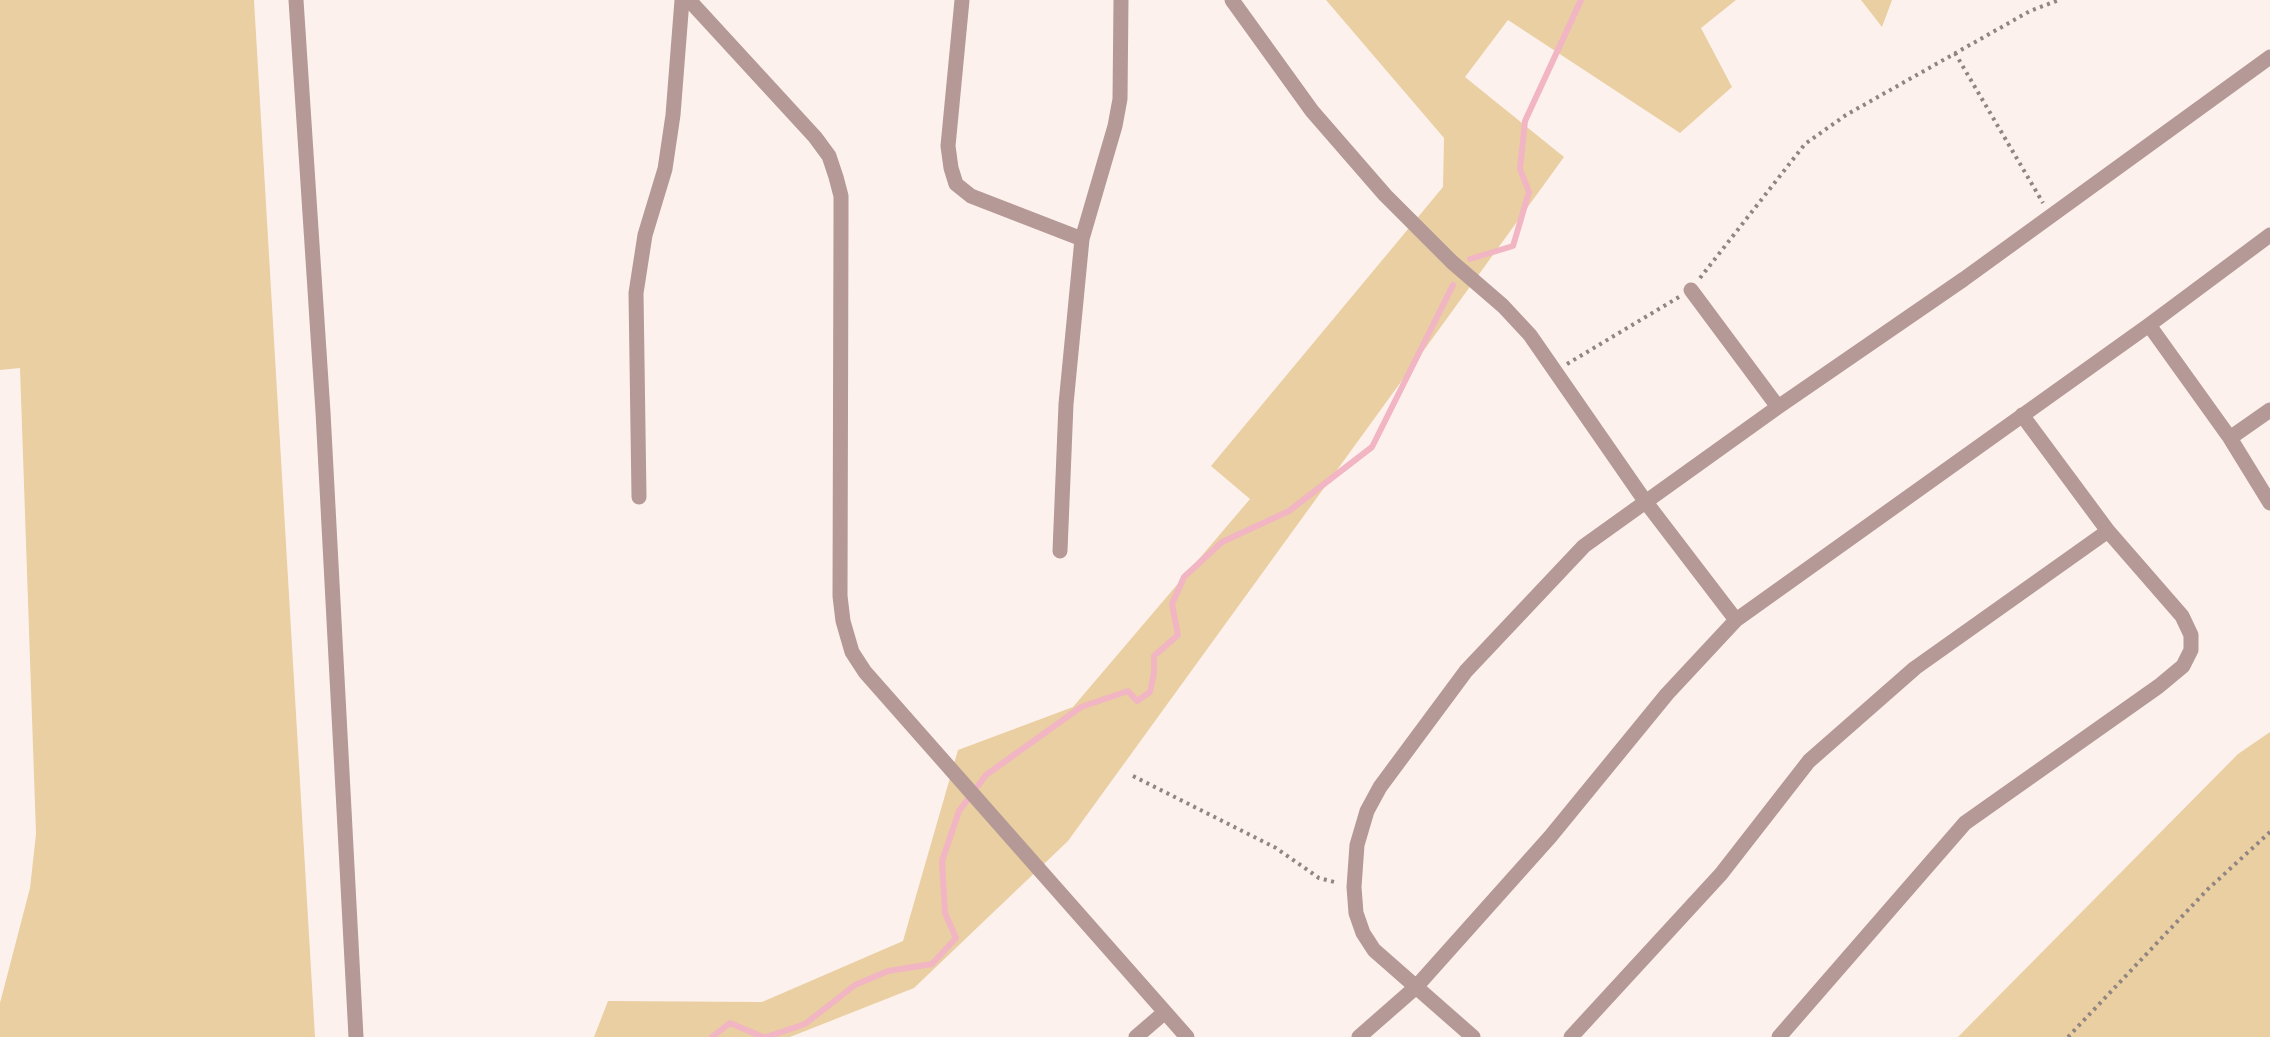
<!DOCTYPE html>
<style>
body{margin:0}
canvas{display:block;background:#fdf1ed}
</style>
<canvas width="2270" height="1037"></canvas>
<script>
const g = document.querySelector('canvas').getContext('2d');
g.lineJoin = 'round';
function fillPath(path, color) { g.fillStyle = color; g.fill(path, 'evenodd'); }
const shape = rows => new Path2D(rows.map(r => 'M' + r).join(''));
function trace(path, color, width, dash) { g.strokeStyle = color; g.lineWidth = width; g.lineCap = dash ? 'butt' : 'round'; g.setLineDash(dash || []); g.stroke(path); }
fillPath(shape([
 [0,0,254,0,315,1037,0,1037,0,1003,30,888,36,834,20,368,0,370],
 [1326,0,1736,0,1701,28,1732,87,1680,133,1508,20,1465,77,1564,157,1068,841,914,988,790,1037,594,1037,608,1001,762,1002,903,941,958,750,1073,707,1250,499,1211,466,1443,187,1444,138],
 [1861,0,1892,0,1882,27],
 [2270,732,2270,1037,1958,1037,2238,754]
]), '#eacfa2');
trace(shape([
 [1470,259,1513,246,1529,192,1520,169,1525,121,1581,0],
 [712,1037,730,1023,763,1037],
 [766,1037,805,1024,855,985,888,971,932,964,956,938,945,913,942,861,959,811,986,775,1081,707,1128,691,1137,701,1150,692,1154,673,1154,656,1178,635,1172,604,1184,577,1222,542,1289,511,1372,447,1453,285]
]), '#f2b5c3', 6);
trace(shape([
 [1955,53,2043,203],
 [1700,278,1805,144,1846,115,2030,11,2059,0],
 [1567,364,1679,297],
 [1133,776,1276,848,1319,878,1338,883],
 [2068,1037,2207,890,2270,832]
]), '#908582', 4, [3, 4.5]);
trace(shape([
 [296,0,323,412,356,1037],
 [689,0,815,137,829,156,836,177,841,196,841,221,840,596,843,621,852,652,865,672,1187,1037],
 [962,0,948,146,951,168,956,184,971,196,1082,239],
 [1232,0,1312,111,1385,195,1452,262,1503,306,1530,335,1645,501,1736,620],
 [1691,290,1778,407],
 [2149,325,2230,438,2270,503],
 [2230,438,2270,410],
 [639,497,636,293,645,235,665,169,673,115,682,0],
 [1060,551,1066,404,1082,239,1115,126,1120,99,1121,0],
 [1136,1037,1165,1012],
 [1359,1037,1416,987,1550,837,1667,694,1736,620,2149,325,2270,235],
 [1473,1037,1374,950,1363,933,1356,913,1354,887,1357,845,1367,811,1380,787,1466,671,1584,546,1778,407,1964,279,2270,57],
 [1571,1037,1721,874,1809,761,1915,668,2108,531],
 [1779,1037,1965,823,2159,686,2183,666,2191,650,2191,635,2182,616,2108,531,2022,415]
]), '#b49997', 15);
</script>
